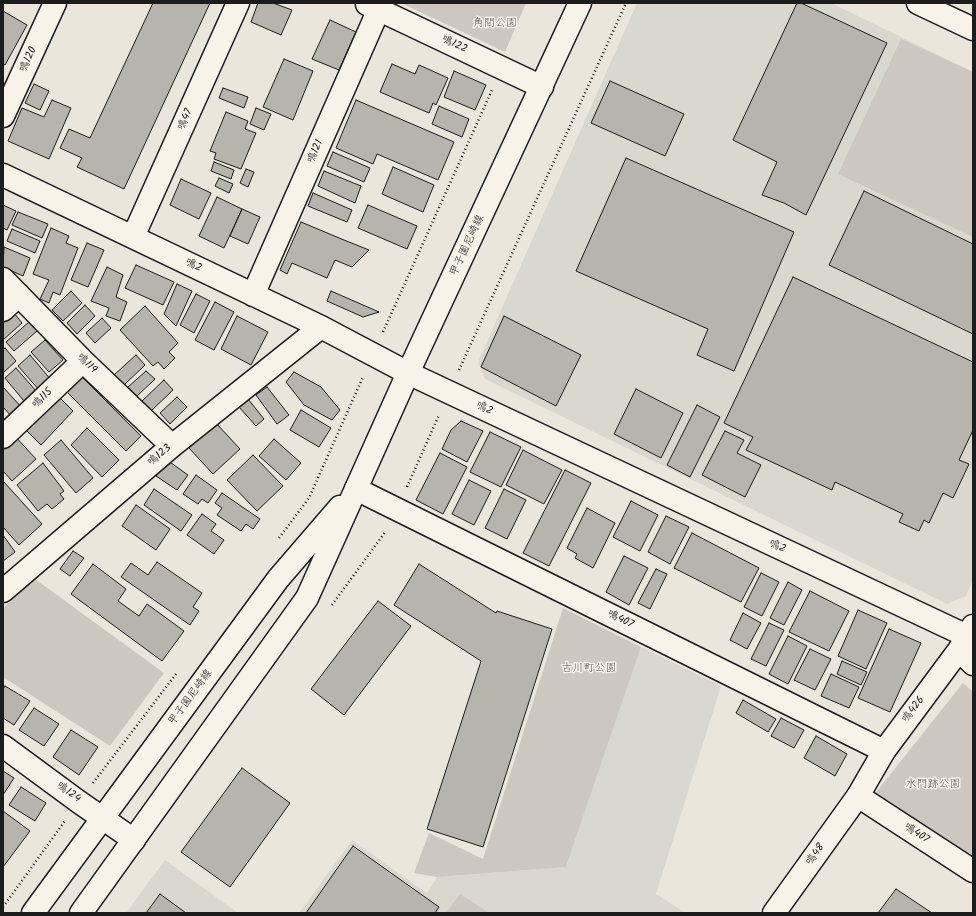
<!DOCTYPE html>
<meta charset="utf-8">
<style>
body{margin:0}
#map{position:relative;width:976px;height:916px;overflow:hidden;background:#eae6dc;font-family:Kalam,sans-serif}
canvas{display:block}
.frame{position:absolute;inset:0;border:4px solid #1c1c1c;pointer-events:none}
</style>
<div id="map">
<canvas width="976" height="916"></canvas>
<div class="frame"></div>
</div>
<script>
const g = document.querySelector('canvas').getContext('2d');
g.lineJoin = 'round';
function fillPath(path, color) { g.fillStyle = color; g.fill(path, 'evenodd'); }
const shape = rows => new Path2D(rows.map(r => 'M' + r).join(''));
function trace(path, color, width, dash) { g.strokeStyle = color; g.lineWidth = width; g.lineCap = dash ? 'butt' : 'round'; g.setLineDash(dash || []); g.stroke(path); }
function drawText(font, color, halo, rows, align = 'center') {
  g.font = font + ' Kalam,"Klee One",sans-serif'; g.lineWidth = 3; g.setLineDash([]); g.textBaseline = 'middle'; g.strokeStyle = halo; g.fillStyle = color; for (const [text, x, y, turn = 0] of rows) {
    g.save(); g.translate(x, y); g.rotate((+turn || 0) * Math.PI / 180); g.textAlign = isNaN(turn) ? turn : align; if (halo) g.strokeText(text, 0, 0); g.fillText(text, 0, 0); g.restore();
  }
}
fillPath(shape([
 [637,3,831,3,973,72,973,579,966,596,947,604,485,379,478,362],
 [641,647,721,686,656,894,686,913,299,913,352,840,427,893,437,877,566,867],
 [165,860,238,913,126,913]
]), '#dad7ce');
fillPath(shape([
 [401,3,526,3,505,52],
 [901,39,973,72,973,237,838,174],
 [35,579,164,673,110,746,3,677,3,608],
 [563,608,641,647,566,867,437,877,414,873,429,833,483,859],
 [963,683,973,692,973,856,873,796],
 [460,894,489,913,446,913]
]), '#ccc8c0');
const building = shape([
 [153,3,210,3,124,189,77,167,82,158,60,148,69,129,90,138,153,3],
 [258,3,273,3,292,10,281,35,251,22,258,3],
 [797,3,801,3,887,43,806,215,784,203,762,195,777,162,733,140,797,3],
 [3,11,27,25,5,65,3,64,3,11],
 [330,20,356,32,339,70,312,59,330,20],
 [284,59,313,71,293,120,263,107,284,59],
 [392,64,415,74,419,65,448,78,436,105,433,103,429,113,380,92,392,64],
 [454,71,486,85,475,110,444,97,454,71],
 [610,81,684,114,665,156,591,123,610,81],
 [34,84,49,91,40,110,25,103,34,84],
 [223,88,248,97,244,108,219,98,223,88],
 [52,100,71,108,49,159,8,141,22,108,44,117,52,100],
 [356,100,454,142,438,180,377,154,373,164,336,148,356,100],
 [439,106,469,119,462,137,432,124,439,106],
 [256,108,271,114,264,130,250,124,256,108],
 [226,112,248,121,245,129,256,133,241,169,214,159,216,153,210,151,226,112],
 [333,152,370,168,364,182,327,166,333,152],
 [626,158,794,232,734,371,697,355,708,329,576,271,626,158],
 [214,162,234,170,231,179,211,171,214,162],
 [393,167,434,185,423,212,382,194,393,167],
 [246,169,254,172,248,187,240,183,246,169],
 [324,171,361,186,355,203,318,186,324,171],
 [219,178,233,184,229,193,215,186,219,178],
 [181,179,211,193,199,219,170,205,181,179],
 [864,191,973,244,973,334,829,265,864,191],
 [313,193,352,210,347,222,308,206,313,193],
 [217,197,242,209,224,248,199,236,217,197],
 [3,205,16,211,7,230,3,228,3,205],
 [368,205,417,226,407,249,358,228,368,205],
 [242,209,260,217,248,244,230,236,242,209],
 [18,212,48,224,42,238,12,225,18,212],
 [301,222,344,240,369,250,352,267,335,260,327,278,292,263,287,274,280,270,301,222],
 [51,228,69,236,66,243,78,248,60,295,53,292,49,303,40,299,49,280,33,274,51,228],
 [12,229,40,241,35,253,7,241,12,229],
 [87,243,104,250,88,287,71,280,87,243],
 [4,247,30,258,23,276,3,267,4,247],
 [136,265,174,282,163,305,125,288,136,265],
 [107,267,123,275,116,297,127,302,120,321,106,316,109,308,91,301,107,267],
 [793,277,973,362,973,430,959,460,969,464,953,498,943,493,929,523,924,520,919,531,899,522,903,514,835,482,832,490,746,450,753,437,724,423,793,277],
 [177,284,192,291,176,326,164,314,177,284],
 [71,291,82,303,63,321,52,310,71,291],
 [331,291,379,312,363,317,327,301,331,291],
 [196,294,210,301,194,333,180,325,196,294],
 [215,302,234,312,214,350,195,340,215,302],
 [85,305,95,316,77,334,67,323,85,305],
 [145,306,178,343,169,352,175,358,164,369,158,362,153,366,120,330,145,306],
 [14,313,22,323,3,340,3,323,14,313],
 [237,316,268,332,251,365,221,349,237,316],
 [504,316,581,355,556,406,481,367,504,316],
 [102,318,111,328,95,343,86,333,102,318],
 [29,322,37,331,14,351,6,342,29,322],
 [45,340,63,360,49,372,31,352,45,340],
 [5,348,16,361,3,373,3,350,5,348],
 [30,355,52,381,40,391,18,366,30,355],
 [136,355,145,365,124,385,114,375,136,355],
 [16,368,36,391,24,401,5,378,16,368],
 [146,371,155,379,137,396,128,387,146,371],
 [294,372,321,387,340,410,332,420,304,405,286,382,294,372],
 [79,374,141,436,126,451,64,389,79,374],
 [164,380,173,390,151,411,142,401,164,380],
 [3,387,23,409,13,418,3,407,3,387],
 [267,387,289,415,277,424,256,395,267,387],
 [636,389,683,413,661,458,614,434,636,389],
 [57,395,73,411,41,445,24,428,57,395],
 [177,397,187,407,170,424,160,413,177,397],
 [248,399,264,419,256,426,239,407,248,399],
 [697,405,720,417,690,477,667,465,697,405],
 [301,410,331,428,319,447,290,430,301,410],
 [461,421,483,431,467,462,442,449,451,430,461,421],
 [216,423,240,449,213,474,189,448,216,423],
 [87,428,119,460,102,477,71,445,87,428],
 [725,431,744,440,737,453,761,465,745,497,702,475,725,431],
 [490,432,521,447,501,487,470,472,490,432],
 [13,434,36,459,12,481,3,471,3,443,13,434],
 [274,439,301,463,286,480,259,456,274,439],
 [61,440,93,478,76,493,44,455,61,440],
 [523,450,562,470,544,504,506,485,523,450],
 [440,453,467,467,443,514,416,500,440,453],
 [253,455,283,486,257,511,227,480,253,455],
 [167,460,188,475,177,490,156,476,167,460],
 [43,463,64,491,60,494,64,499,52,509,47,504,38,511,17,485,43,463],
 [565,470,591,483,549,566,523,553,565,470],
 [196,475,217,490,208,503,202,499,198,504,183,494,196,475],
 [469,480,491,491,474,525,452,514,469,480],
 [3,481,42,524,19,545,3,527,3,481],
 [154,489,192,515,181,531,144,505,154,489],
 [504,489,526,500,507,539,485,528,504,489],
 [222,493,260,519,253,529,246,524,241,531,217,515,222,508,215,503,222,493],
 [631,501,658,515,640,551,613,537,631,501],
 [136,505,170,529,156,550,122,526,136,505],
 [587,508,615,523,593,568,575,558,577,554,567,548,587,508],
 [202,514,216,524,211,531,224,540,214,554,187,535,202,514],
 [666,516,689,527,670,564,648,552,666,516],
 [692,533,759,568,741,602,674,568,692,533],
 [3,535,15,552,3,561,3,535],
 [73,551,84,558,70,576,60,569,73,551],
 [624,556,648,568,629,605,606,592,624,556],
 [157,562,202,593,193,607,199,611,190,625,121,577,131,563,148,575,157,562],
 [93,564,126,589,118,601,139,616,147,604,184,631,162,661,71,594,93,564],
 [419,564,496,613,497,611,552,629,483,847,427,829,481,661,394,605,419,564],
 [656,569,667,574,650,609,638,603,656,569],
 [761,573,779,582,762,616,744,607,761,573],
 [788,582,802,590,784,625,770,618,788,582],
 [810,591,849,611,829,651,789,632,810,591],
 [378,601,411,626,344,715,311,689,378,601],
 [858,610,887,623,866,669,838,656,858,610],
 [743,613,761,623,747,649,730,640,743,613],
 [769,623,784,630,766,666,751,659,769,623],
 [889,629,921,643,890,712,858,698,889,629],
 [788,636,807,646,788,684,769,674,788,636],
 [810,649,831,659,815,690,794,680,810,649],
 [842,661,867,672,861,685,837,674,842,661],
 [831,674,859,687,849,708,821,696,831,674],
 [5,686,30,701,14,725,3,718,3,689,5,686],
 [743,700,776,719,768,732,736,713,743,700],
 [34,708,59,724,44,746,19,730,34,708],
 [781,718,804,730,794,748,771,736,781,718],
 [71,730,98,747,79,775,53,757,71,730],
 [816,736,847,754,835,776,804,758,816,736],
 [242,768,290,803,230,887,181,852,242,768],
 [3,771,14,778,3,795,3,771],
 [21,787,46,803,35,821,9,805,21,787],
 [3,811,30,831,3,867,3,811],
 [353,846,439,907,435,913,306,913,353,846],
 [896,889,932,913,878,913,896,889],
 [160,894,186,913,146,913,160,894]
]);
fillPath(building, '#b6b4ac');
trace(building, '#1c1c1c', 1);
const minor = shape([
 [367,4,542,87],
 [3,116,55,3],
 [3,175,321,327,408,373],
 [133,237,238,3],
 [3,279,83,361,172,446],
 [253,295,379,9],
 [3,310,19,295],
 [3,437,83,361],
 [356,489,884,751],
 [3,591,172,446,321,327],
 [3,746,79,802,134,840],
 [858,796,973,871]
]);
const tertiary = shape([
 [918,3,973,29],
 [408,373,967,636],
 [959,650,973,664],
 [774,913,858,796,884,751,959,650,973,626]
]);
const secondary = shape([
 [33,913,278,579,340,507],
 [81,913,307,598,408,373,580,3]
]);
trace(minor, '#1c1c1c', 25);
trace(tertiary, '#1c1c1c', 25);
trace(secondary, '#1c1c1c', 25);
trace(shape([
 [383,332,492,90],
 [459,370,626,3],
 [407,487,439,415],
 [279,538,309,498,363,377],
 [332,605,386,531],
 [93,783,176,674],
 [3,907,65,821]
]), '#1c1c1c', 2.5, [1, 3]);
trace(minor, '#f7f3e8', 22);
trace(tertiary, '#f7f3e8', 22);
trace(secondary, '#f7f3e8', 22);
drawText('11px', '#51504d', '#f7f3e8', [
 ["角間公園",495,24],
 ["古川町公園",589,669],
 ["水門跡公園",933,785]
]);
drawText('11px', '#1c1c1c', '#f7f3e8', [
 ["鳴122",454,45,26],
 ["鳴120",29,60,-65],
 ["鳴47",186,120,-66],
 ["鳴121",316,152,-66],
 ["甲子園尼崎線",468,246,-65],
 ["鳴2",193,266,26],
 ["鳴119",86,364,45],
 ["鳴115",43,399,-44],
 ["鳴2",484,409,25],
 ["鳴123",160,456,-40],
 ["鳴2",777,547,25],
 ["鳴407",620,620,26],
 ["甲子園尼崎線",191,698,-54],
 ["鳴426",914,710,-53],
 ["鳴124",68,793,36],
 ["鳴407",916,834,33],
 ["鳴48",816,855,-54]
]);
</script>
